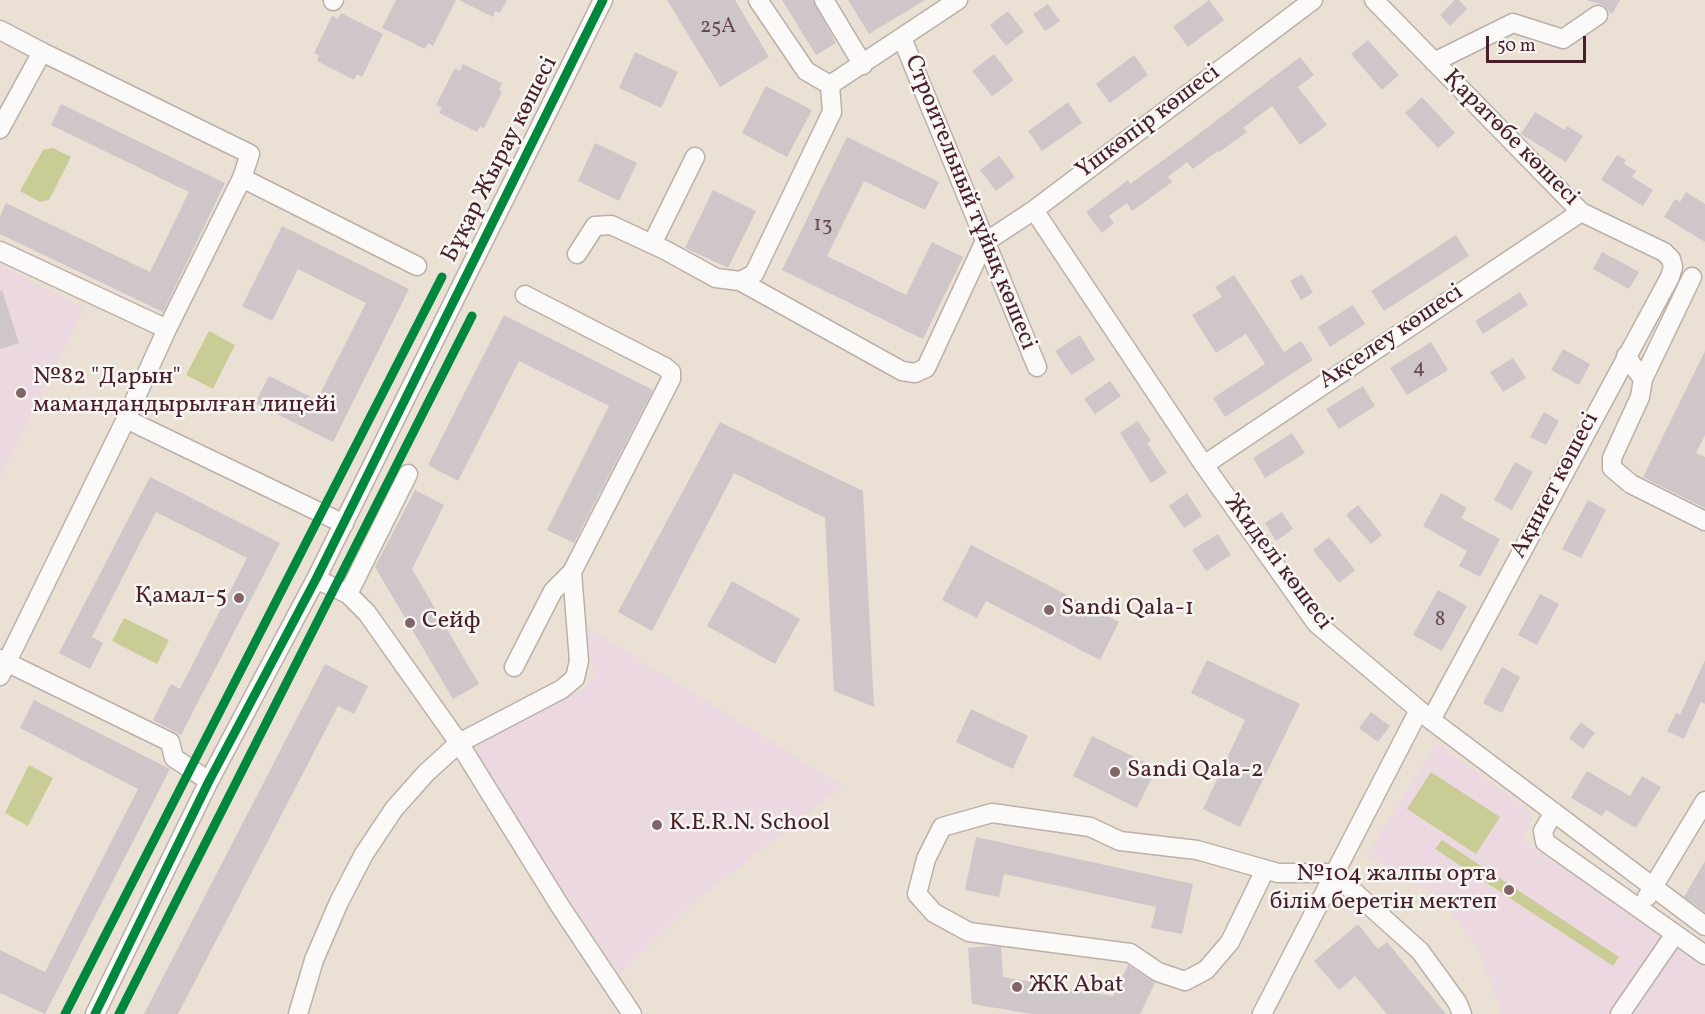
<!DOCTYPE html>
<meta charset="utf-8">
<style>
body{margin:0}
#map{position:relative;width:1705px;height:1014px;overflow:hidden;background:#ebe0d4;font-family:Vollkorn,serif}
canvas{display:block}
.scale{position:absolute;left:1486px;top:36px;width:100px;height:27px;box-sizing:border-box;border:3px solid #4a1f2b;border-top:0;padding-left:8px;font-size:18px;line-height:21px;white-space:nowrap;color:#4a1f2b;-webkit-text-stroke:4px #f6f6f2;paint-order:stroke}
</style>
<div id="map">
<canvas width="1705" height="1014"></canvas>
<div class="scale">50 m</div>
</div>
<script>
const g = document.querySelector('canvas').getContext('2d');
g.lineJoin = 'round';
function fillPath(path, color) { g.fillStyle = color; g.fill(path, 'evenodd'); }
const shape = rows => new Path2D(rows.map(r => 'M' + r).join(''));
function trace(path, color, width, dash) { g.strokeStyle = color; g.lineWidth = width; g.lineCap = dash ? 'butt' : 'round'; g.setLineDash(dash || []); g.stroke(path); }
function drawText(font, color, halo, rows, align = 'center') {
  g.font = font + ' Vollkorn,serif'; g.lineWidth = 5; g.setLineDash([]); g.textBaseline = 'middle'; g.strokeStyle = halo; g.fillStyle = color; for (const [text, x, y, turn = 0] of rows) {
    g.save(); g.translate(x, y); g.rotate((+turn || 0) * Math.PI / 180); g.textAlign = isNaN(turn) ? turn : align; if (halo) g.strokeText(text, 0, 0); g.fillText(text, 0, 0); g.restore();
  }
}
fillPath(shape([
 [0,266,84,308,0,478],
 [585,626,843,786,693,903,619,975,475,755,482,737,584,689,594,675],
 [1437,743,1534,814,1522,840,1705,968,1705,1014,1502,1014,1478,949,1447,907,1403,873,1366,856]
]), '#ebd8e1');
fillPath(shape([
 [53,148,71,157,49,200,40,202,20,191,43,150],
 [209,331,235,345,213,389,186,375],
 [124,618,169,640,157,664,112,641],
 [29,765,53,778,28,826,5,813],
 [1431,772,1500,817,1476,854,1407,809],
 [1442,840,1619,957,1613,966,1435,849]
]), '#c9cd95');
fillPath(shape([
 [396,0,456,0,433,46,428,43,425,49,382,28],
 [459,0,507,0,500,13,495,11,493,17],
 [667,0,735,0,769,57,720,87],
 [782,0,813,0,836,43,816,55],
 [848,0,925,0,869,34],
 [1209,0,1224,20,1188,47,1173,27],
 [1455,0,1459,0,1467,9,1450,26,1440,15],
 [1586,0,1620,0,1612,14,1603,5],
 [1048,4,1060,21,1045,31,1033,14],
 [1008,11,1024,32,1006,46,990,25],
 [341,13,383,34,362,77,357,74,354,80,317,61,319,56,314,53,332,16,338,19],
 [1368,40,1399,75,1382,90,1351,54],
 [635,52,678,72,661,108,619,88],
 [994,54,1014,80,992,96,972,71],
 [1134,55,1148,75,1110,103,1096,84],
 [1300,57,1314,75,1298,87,1327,125,1300,145,1272,106,1243,128,1247,132,1219,152,1218,151,1193,169,1187,162,1168,177,1172,182,1132,211,1127,203,1109,216,1114,223,1102,233,1086,212,1128,180,1130,184,1188,142],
 [463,64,502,83,499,90,502,92,484,128,480,126,477,132,439,113,442,108,436,105,455,68,460,71],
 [766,86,812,110,787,157,742,133],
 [1422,97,1455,133,1438,148,1405,113],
 [1068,102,1082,123,1042,151,1028,131],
 [61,104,225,183,163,312,0,234,0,216,6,203,150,272,189,192,51,125],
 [1535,112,1565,130,1567,126,1583,136,1566,162,1521,134],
 [847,137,939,182,925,210,864,181,827,256,906,295,932,242,963,257,923,339,782,270],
 [595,143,637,163,619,201,578,181],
 [1617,155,1626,160,1624,164,1636,171,1632,177,1653,190,1643,206,1601,180],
 [999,156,1015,177,996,191,980,170],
 [713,190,756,211,728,268,685,248],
 [1686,192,1705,204,1705,242,1664,217,1675,199,1680,202],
 [282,226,409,289,333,442,255,403,269,376,317,400,366,303,298,269,272,321,242,306],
 [1456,235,1469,256,1384,311,1371,291],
 [1602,252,1639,272,1629,289,1593,269],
 [1302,274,1313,293,1301,300,1290,281],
 [1234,275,1284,352,1301,341,1313,360,1225,417,1213,398,1265,364,1246,334,1216,353,1192,315,1222,297,1215,287],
 [2,290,19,343,0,349,0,291],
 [1520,292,1528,305,1483,334,1475,321],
 [1353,305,1365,324,1330,347,1318,327],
 [504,315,653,390,574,543,547,530,609,406,519,361,458,481,428,465],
 [1080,335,1095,360,1071,375,1055,351],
 [1431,342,1448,370,1407,395,1390,368],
 [1563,349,1590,364,1579,385,1551,370],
 [1705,351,1705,435,1696,453,1705,457,1705,508,1643,477],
 [1513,358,1526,378,1503,392,1490,372],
 [1110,381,1121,396,1095,414,1084,399],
 [1363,386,1375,406,1339,429,1326,409],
 [1544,412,1559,421,1546,445,1530,437],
 [1138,421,1151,441,1147,443,1167,473,1151,483,1120,433],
 [720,422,863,491,874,707,834,691,825,518,734,473,652,631,618,612],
 [1292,433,1305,453,1265,478,1253,458],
 [1515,462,1533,472,1512,510,1494,500],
 [150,477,280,543,181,735,153,720,171,684,180,689,247,558,156,512,92,637,103,643,90,669,59,653],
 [415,490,444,505,412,569,479,684,453,699,375,567],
 [1187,493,1202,516,1184,528,1169,506],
 [1441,493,1467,508,1461,518,1500,539,1480,577,1459,566,1467,551,1423,526],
 [1588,500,1606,510,1581,558,1562,549],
 [1358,505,1382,535,1371,544,1346,515],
 [1282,512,1293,529,1276,541,1265,523],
 [1218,534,1231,555,1206,571,1192,550],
 [1329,537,1355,570,1339,583,1313,550],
 [971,545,1119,622,1100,660,986,601,977,618,942,600],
 [732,581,800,619,775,664,707,626],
 [1438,590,1467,606,1442,651,1413,635],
 [1540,594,1559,604,1537,645,1518,635],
 [1207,660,1300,704,1240,827,1203,809,1245,720,1191,693],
 [1705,660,1705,704,1701,702,1684,739,1667,731,1676,713,1680,715],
 [325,664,368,686,354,714,338,706,178,1014,144,1014],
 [1502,667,1520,677,1502,713,1483,703],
 [34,700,170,769,45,1014,0,993,0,950,45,972,138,789,20,728],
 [971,709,1028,736,1013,769,956,742],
 [1371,712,1390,726,1378,742,1359,728],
 [1581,722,1595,733,1583,749,1569,738],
 [1092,736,1157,768,1137,808,1073,776],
 [1587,771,1630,796,1642,776,1661,787,1636,828,1606,810,1602,816,1571,798],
 [976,837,1193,884,1182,934,1151,928,1156,907,1004,874,999,897,965,890],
 [1705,861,1705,912,1684,897],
 [1358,924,1378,949,1387,942,1446,1014,1387,1014,1355,976,1339,990,1314,961],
 [989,946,1001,947,1003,977,1113,996,1128,965,1155,983,1140,1014,1032,1014,972,1004,968,948]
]), '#cfc6ca');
const minor = shape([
 [758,0,806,71,830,85,958,0],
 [824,0,863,65],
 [1374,0,1581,212,1664,252,1671,259,1673,267,1670,277,1431,720],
 [333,1,334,0],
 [0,30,42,52],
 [902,38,1037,367],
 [1434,62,1513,23,1563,39,1598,15],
 [0,129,42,52,250,154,242,178,167,329],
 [242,178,417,266],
 [1034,210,1204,465,1316,623,1431,720,1705,926],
 [652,244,695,157],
 [0,251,167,329,126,419,0,676],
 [577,254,595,226,611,225,665,250,716,278,740,281,754,274,832,112,830,85],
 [740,281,902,371,915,373,926,368,984,243,1034,210,1313,0],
 [1626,356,1643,379,1640,397,1612,458,1612,468,1631,484,1705,521],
 [1643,379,1692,277],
 [126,419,344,524],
 [1204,465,1581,212],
 [316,579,348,594,367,613,459,743,560,906,632,1014],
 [348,594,408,474],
 [0,659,170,742,174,758,209,781],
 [514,667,553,591,572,572],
 [1554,812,1543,831,1545,842,1705,955],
 [1265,870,1230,942,1206,970,1185,981,1158,972,1130,953,969,932,934,913,917,894,926,859,942,827,992,813,1090,827,1120,841,1197,850,1278,873,1333,873,1420,951,1457,1002,1462,1014],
 [1647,897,1705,801],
 [95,1014,209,781,316,579,603,0],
 [298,1014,314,960,339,902,364,854,394,809,426,773,459,743,562,689,575,678,579,661,572,572,671,379,671,372,665,367,525,295],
 [1262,1014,1419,710],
 [1620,1014,1675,934]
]);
trace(minor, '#bbb0a9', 21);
trace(minor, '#fcfaf9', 18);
trace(shape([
 [65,1014,442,277],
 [95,1014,209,781,316,579,603,0],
 [119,1014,472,316]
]), '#00873e', 9);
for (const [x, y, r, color] of [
 [21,393,6,"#826366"],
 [239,598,6,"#826366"],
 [1049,610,6,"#826366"],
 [410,623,6,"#826366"],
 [1115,772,6,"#826366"],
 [657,825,6,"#826366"],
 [1509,890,6,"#826366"],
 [1017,987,6,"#826366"]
]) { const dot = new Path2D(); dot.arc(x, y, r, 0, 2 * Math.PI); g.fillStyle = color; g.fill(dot); trace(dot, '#f6f6f2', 2); }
drawText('21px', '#6b4953', null, [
 ["25А",718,28],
 ["13",823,226],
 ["4",1419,369],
 ["8",1440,621]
]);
drawText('24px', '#4a1f2b', '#f6f6f2', [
 ["Үшкөпір көшесі",1149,123,-37],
 ["Қаратөбе көшесі",1510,139,45],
 ["Бұқар Жырау көшесі",501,160,-63],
 ["Строительный тұйық көшесі",969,203,68],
 ["Ақселеу көшесі",1392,338,-34],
 ["Ақниет көшесі",1556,486,-62],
 ["Жиделі көшесі",1277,563,53]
]);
drawText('24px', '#4a1f2b', '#f6f6f2', [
 ["№82 \"Дарын\"",33,379],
 ["мамандандырылған лицейі",33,407],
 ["Қамал-5",227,598,"right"],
 ["Sandi Qala-1",1061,610],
 ["Сейф",422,623],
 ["Sandi Qala-2",1127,772],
 ["K.E.R.N. School",669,825],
 ["№104 жалпы орта",1497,876,"right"],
 ["білім беретін мектеп",1497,904,"right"],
 ["ЖК Abat",1029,987]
], 'left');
</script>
